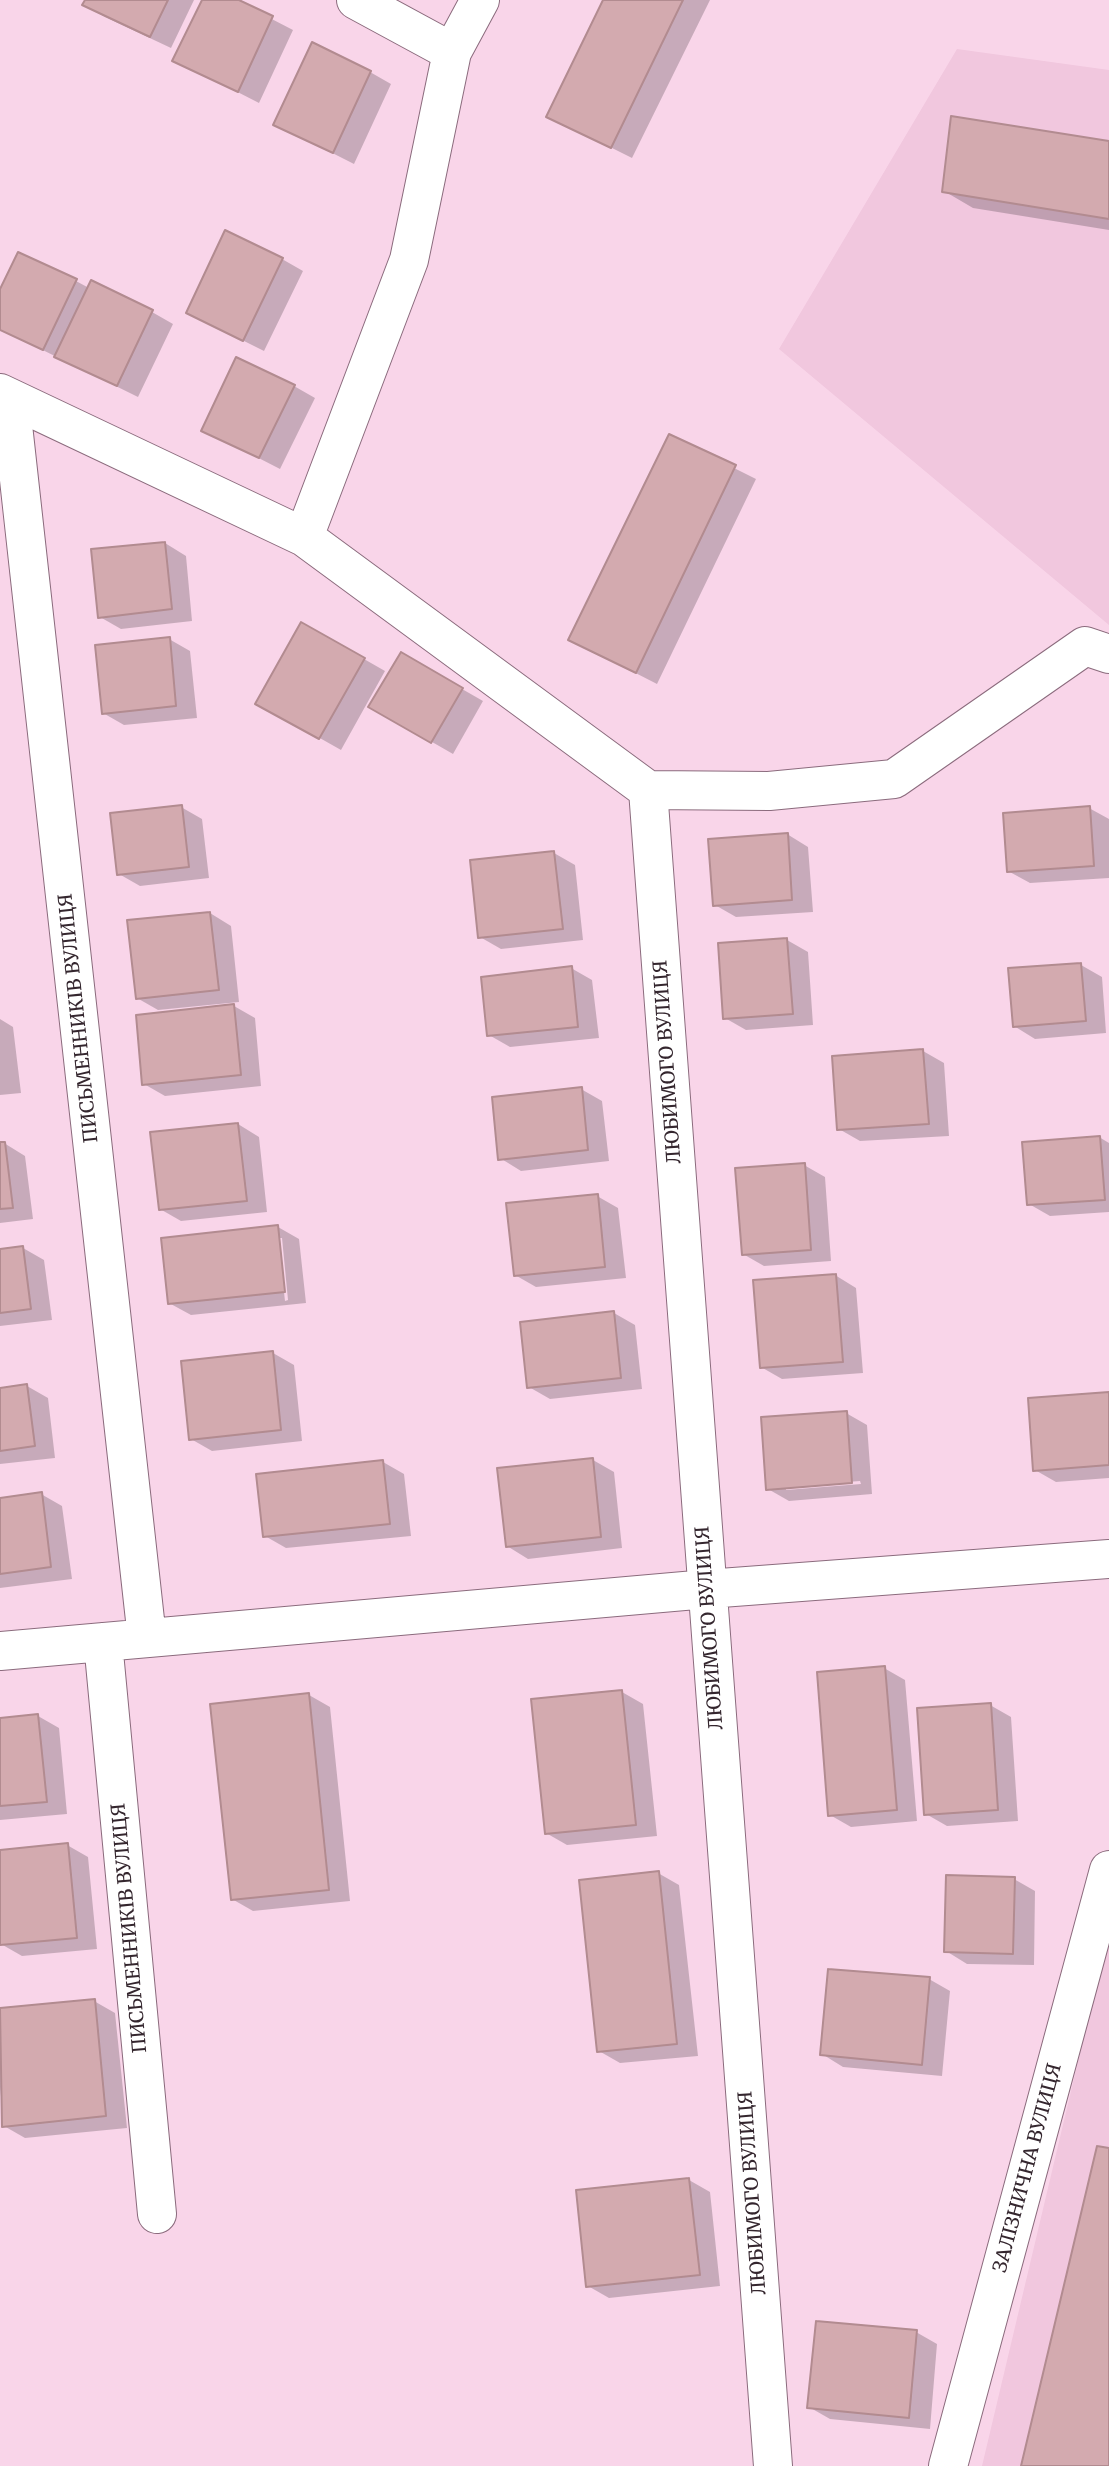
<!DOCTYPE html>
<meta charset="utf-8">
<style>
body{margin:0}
canvas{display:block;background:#f9d5e9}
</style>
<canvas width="1109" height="2466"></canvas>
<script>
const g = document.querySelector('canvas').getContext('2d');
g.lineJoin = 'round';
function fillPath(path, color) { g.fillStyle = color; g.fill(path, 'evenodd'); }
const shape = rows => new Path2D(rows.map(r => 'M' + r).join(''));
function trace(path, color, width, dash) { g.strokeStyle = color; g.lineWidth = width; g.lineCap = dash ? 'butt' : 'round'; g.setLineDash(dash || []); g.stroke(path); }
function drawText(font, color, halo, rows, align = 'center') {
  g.font = font + ' Merriweather,serif'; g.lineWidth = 5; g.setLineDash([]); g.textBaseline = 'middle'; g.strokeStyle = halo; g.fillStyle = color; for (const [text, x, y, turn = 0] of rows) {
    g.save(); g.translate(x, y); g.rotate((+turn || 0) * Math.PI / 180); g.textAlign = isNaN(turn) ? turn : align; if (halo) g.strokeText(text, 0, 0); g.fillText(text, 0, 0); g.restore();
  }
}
fillPath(shape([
 [957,49,1109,70,1109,625,779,349],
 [1109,1931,1109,2466,982,2466]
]), '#f1c7de');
fillPath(shape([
 [86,0,194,0,171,48,105,17,84,5],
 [204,0,235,0,293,30,259,103,175,60],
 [605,0,710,0,632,158,548,116],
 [370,72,391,84,354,164,275,124],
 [1109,142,1109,230,973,208,944,191],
 [282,259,303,271,264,351,188,313],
 [76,281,89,288,152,312,173,324,138,397,0,329,0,293],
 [294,386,315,398,280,469,204,430],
 [670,436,756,479,657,684,571,640],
 [165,543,186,556,192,621,121,629,100,617],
 [169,639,190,651,197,718,124,725,103,713],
 [401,654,483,701,453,754,371,707],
 [364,659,385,671,341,750,279,715],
 [181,807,202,819,209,878,140,886,119,874],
 [1089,808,1109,819,1109,878,1030,883,1008,871],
 [787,834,808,847,813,912,736,917,715,905],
 [554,853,575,865,583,940,501,949,480,937],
 [210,913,231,926,239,1002,158,1010,137,998],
 [787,940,808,952,813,1025,746,1030,725,1018],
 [1081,965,1102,977,1106,1033,1035,1039,1014,1026],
 [571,968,592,980,599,1038,510,1047,489,1035],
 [234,1006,255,1018,261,1086,165,1096,144,1084],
 [0,1019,13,1027,21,1093,0,1095],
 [923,1051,944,1063,949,1136,860,1141,839,1129],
 [581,1089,602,1101,609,1161,521,1171,500,1158],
 [238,1124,259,1137,267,1212,181,1221,160,1209],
 [1099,1137,1109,1143,1109,1212,1050,1216,1029,1204],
 [4,1143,25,1156,33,1219,0,1223,0,1144],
 [804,1165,825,1177,831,1261,764,1266,743,1254],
 [597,1196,618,1208,626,1278,536,1287,515,1275],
 [278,1227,299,1239,306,1303,191,1315,169,1303],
 [278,1238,282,1238,288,1300,285,1301],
 [23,1248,44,1260,52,1320,0,1326,0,1251],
 [835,1275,856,1288,863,1373,782,1379,761,1367],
 [614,1313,635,1325,642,1389,550,1399,529,1387],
 [273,1353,294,1365,302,1441,212,1451,191,1439],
 [27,1386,48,1398,55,1458,0,1464,0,1390],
 [1109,1394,1109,1478,1056,1482,1035,1470],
 [846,1413,867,1425,872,1494,789,1501,768,1489],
 [860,1481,861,1484,786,1490,786,1487],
 [593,1460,614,1472,622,1548,528,1559,507,1546],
 [383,1462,404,1474,411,1536,286,1548,265,1536],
 [41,1494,62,1506,72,1579,0,1588,0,1500],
 [884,1668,905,1680,917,1821,851,1827,830,1815],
 [622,1692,643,1704,657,1836,567,1845,546,1833],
 [309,1695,330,1707,350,1901,253,1911,232,1899],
 [990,1705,1011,1717,1018,1821,947,1826,926,1814],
 [38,1716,59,1728,67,1814,0,1820,0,1719],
 [67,1845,88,1857,97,1949,22,1956,1,1944,0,1851],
 [658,1873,679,1885,698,2056,620,2063,599,2051],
 [1014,1879,1035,1891,1034,1965,967,1964,946,1951],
 [929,1979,950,1991,942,2076,843,2067,822,2054],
 [94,2001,115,2013,127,2128,25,2138,4,2126,0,2087,0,2010],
 [689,2180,710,2192,720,2286,609,2298,588,2286],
 [916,2332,937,2344,930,2429,830,2419,809,2407]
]), '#0003');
const building = shape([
 [85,0,168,0,150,37,82,5,85,0],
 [202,0,239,0,273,16,238,92,172,61,202,0],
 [603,0,683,0,611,148,546,117,603,0],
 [312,42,371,71,333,153,273,125,312,42],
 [951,116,1109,141,1109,219,942,192,951,116],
 [225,230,283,258,243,341,186,313,225,230],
 [18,252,77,279,43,350,0,330,0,289,18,252],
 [91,280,153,310,117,386,54,357,91,280],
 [236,357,295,385,259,458,201,431,236,357],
 [669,434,736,465,636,673,568,640,669,434],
 [165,542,172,609,98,618,91,549,165,542],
 [301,622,365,658,319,739,255,704,301,622],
 [170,637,176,706,102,714,95,645,170,637],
 [401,652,463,688,431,743,368,707,401,652],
 [182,805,189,867,117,875,110,813,182,805],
 [1090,806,1094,866,1007,872,1003,813,1090,806],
 [788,833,792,900,713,906,708,839,788,833],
 [554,851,563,929,478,938,470,860,554,851],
 [210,912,219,990,136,999,127,920,210,912],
 [787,938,793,1014,723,1019,718,943,787,938],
 [1081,963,1086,1021,1013,1027,1008,968,1081,963],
 [572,966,578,1027,487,1036,481,977,572,966],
 [234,1004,241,1075,142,1085,136,1015,234,1004],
 [923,1049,929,1124,837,1130,832,1056,923,1049],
 [582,1087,588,1150,498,1160,492,1097,582,1087],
 [238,1123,247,1201,159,1210,150,1132,238,1123],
 [1100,1136,1105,1200,1027,1205,1022,1142,1100,1136],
 [0,1142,5,1142,13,1208,0,1209,0,1142],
 [805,1163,811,1250,742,1255,735,1168,805,1163],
 [598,1194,605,1267,514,1276,506,1203,598,1194],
 [278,1225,285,1292,168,1304,161,1238,278,1225],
 [23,1246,31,1309,0,1313,0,1249,23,1246],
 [836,1274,843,1362,760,1368,753,1280,836,1274],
 [614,1311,621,1378,527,1388,520,1322,614,1311],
 [273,1351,281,1430,189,1440,181,1361,273,1351],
 [27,1384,35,1446,0,1451,0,1388,27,1384],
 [1109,1392,1109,1465,1033,1471,1028,1398,1109,1392],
 [847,1411,852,1483,766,1490,761,1417,847,1411],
 [593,1458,601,1537,506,1547,497,1468,593,1458],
 [383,1460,390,1524,263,1537,256,1474,383,1460],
 [42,1492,51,1567,0,1574,0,1498,42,1492],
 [885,1666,897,1810,828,1816,817,1672,885,1666],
 [622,1690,636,1825,545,1834,531,1699,622,1690],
 [309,1693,329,1890,231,1900,210,1704,309,1693],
 [991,1703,998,1810,924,1815,917,1708,991,1703],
 [38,1714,47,1802,0,1806,0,1718,38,1714],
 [68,1843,77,1938,0,1945,0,1850,68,1843],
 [659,1871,677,2044,597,2052,579,1880,659,1871],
 [946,1875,1015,1877,1013,1954,944,1952,946,1875],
 [828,1969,930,1977,922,2065,820,2055,828,1969],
 [95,1999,106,2116,2,2127,0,2008,95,1999],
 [1097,2146,1109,2148,1109,2466,1021,2466,1097,2146],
 [689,2178,700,2275,586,2287,576,2190,689,2178],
 [816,2321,917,2330,909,2418,807,2408,816,2321]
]);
fillPath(building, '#d3aaaf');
trace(building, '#b28b90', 2);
const minor = shape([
 [356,0,452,52],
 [0,393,304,537,648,790,769,791,894,779,1085,646,1109,654],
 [10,398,147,1638],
 [304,537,409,260,452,52,480,0],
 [648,790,773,2466],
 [103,1642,157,2214],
 [0,1651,707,1589,1109,1559],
 [948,2466,1109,1870]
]);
trace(minor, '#8b6b7d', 40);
trace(minor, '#fff', 38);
drawText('19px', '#34262e', '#fff', [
 ["ПИСЬМЕННИКІВ ВУЛИЦЯ",79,1018,-96],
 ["ЛЮБИМОГО ВУЛИЦЯ",668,1062,-94],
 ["ЛЮБИМОГО ВУЛИЦЯ",710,1628,-94],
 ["ПИСЬМЕННИКІВ ВУЛИЦЯ",130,1928,-95],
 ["ЗАЛІЗНИЧНА ВУЛИЦЯ",1028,2168,-75],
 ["ЛЮБИМОГО ВУЛИЦЯ",753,2193,-94]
]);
</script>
